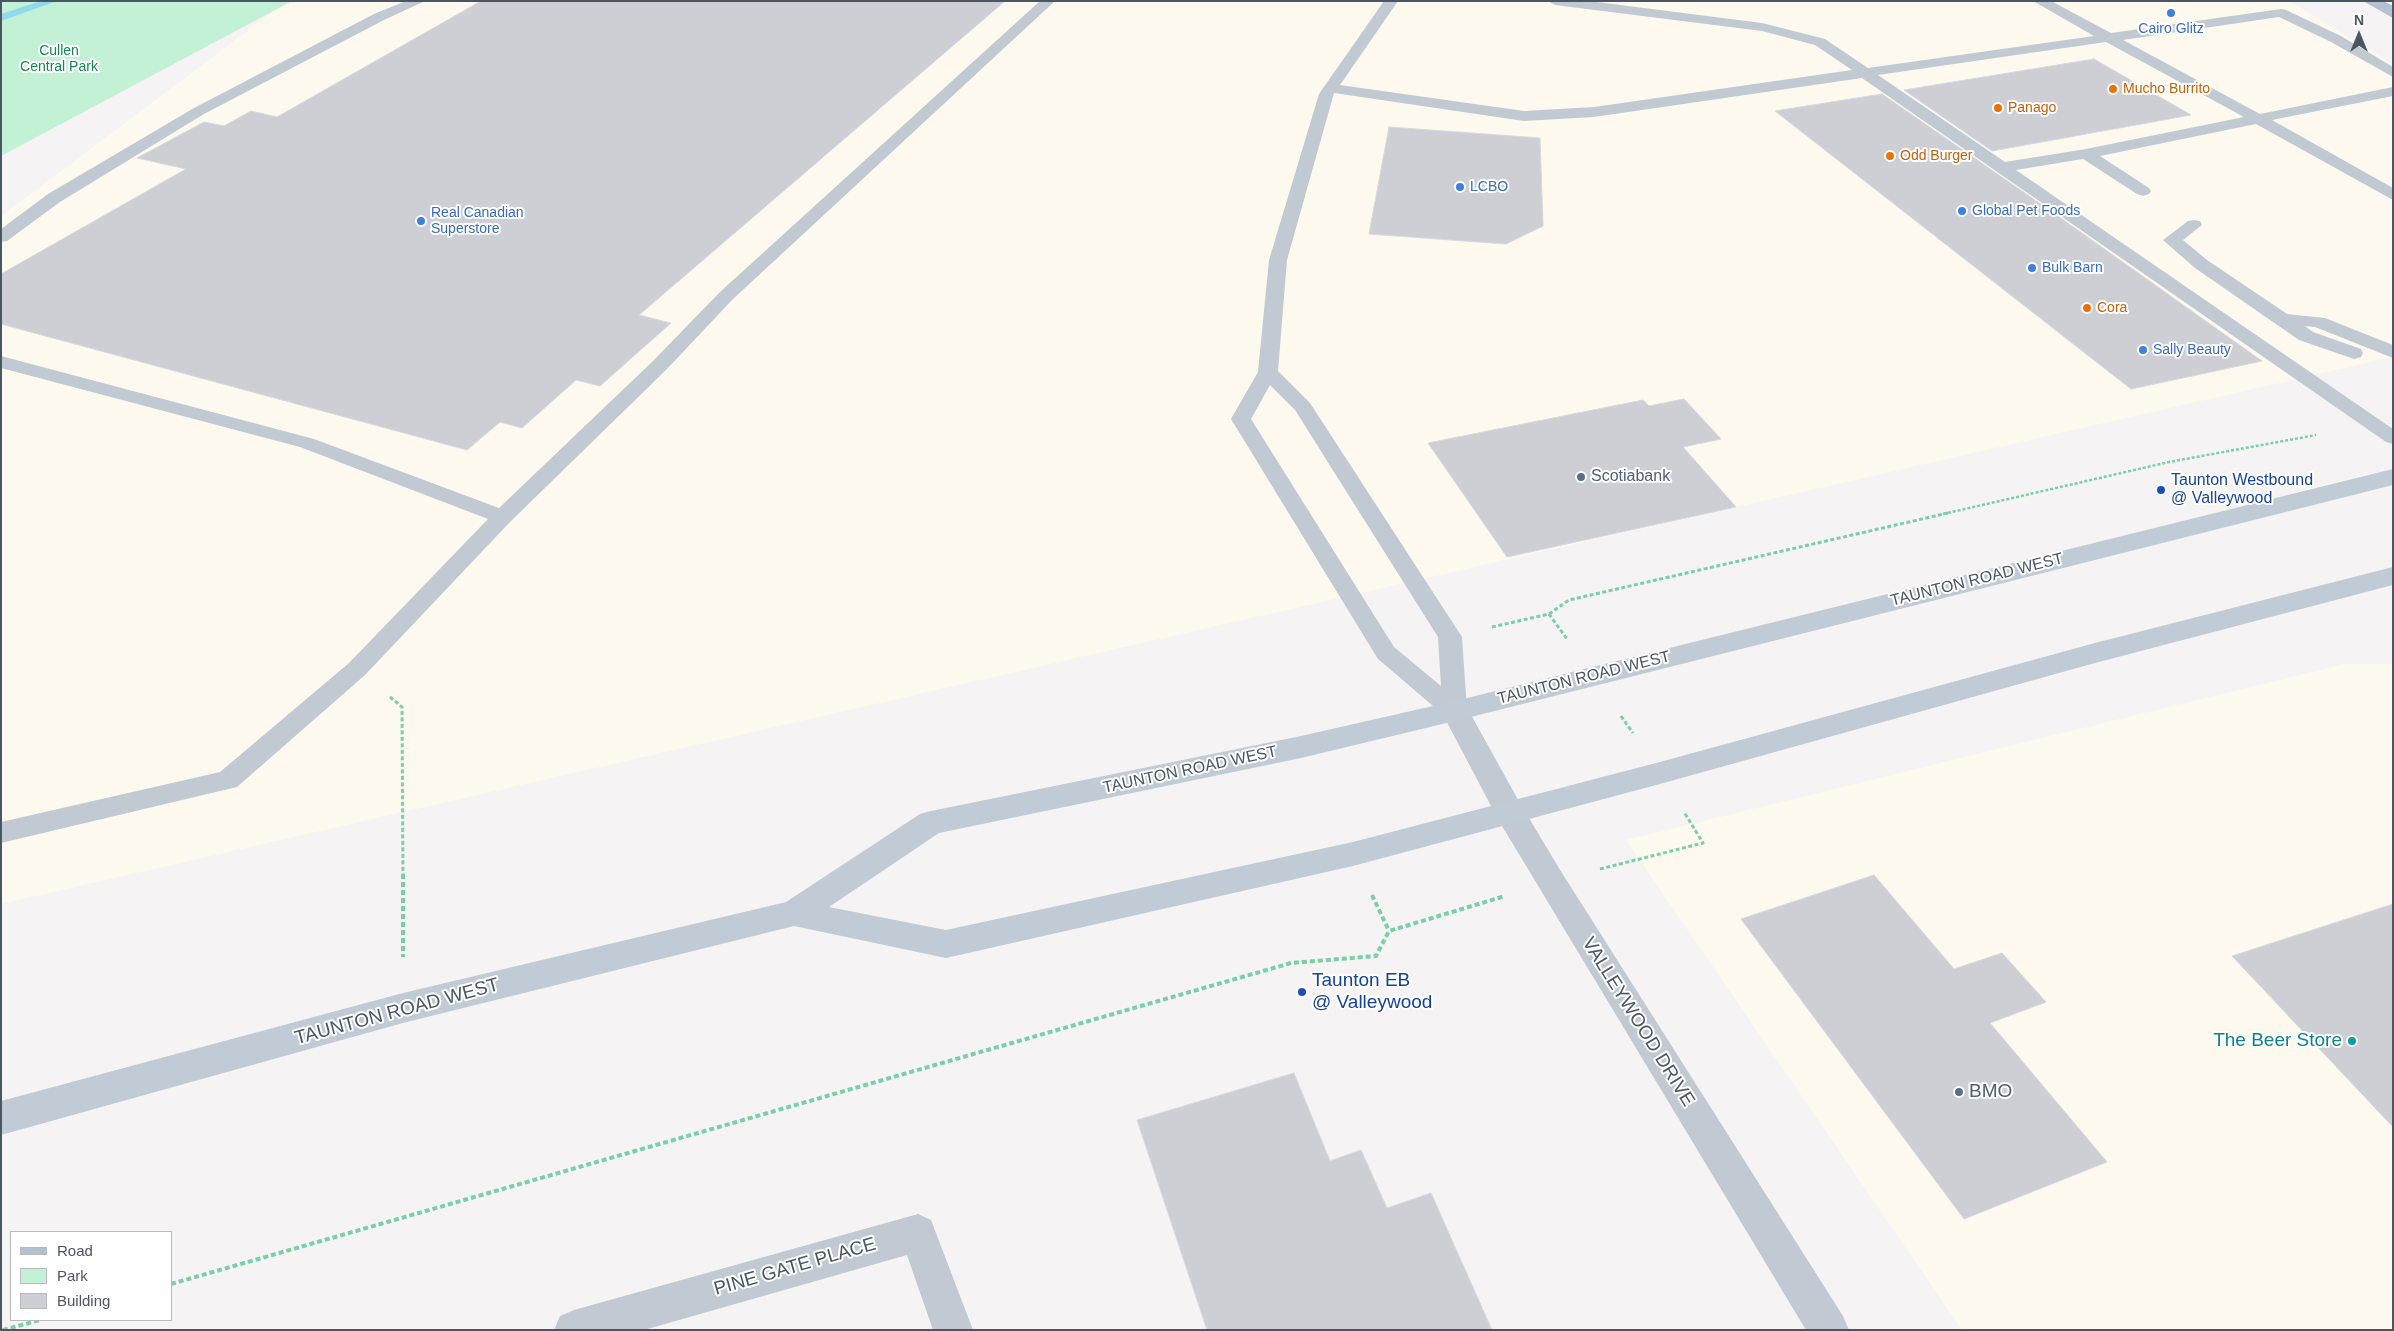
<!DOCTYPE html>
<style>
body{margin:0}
#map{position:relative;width:2394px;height:1331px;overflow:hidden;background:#f5f3f3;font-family:Arial,sans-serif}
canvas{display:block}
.frame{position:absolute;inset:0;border:2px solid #4a5661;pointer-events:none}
.legend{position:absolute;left:10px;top:1231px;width:162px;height:90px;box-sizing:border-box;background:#fff;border:1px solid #b7bbc0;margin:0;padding:6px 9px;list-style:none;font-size:15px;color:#4a5661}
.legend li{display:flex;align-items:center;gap:10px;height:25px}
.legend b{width:25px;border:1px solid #b7bbc0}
.north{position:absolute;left:2334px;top:10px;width:50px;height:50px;-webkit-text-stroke:4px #fff;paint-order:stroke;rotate:0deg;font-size:14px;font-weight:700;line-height:20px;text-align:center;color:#4a5661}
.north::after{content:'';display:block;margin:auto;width:18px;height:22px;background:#4a5661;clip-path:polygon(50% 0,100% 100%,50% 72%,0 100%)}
</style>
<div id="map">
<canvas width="2394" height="1331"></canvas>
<div class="frame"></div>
<ul class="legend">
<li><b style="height:6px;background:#b3c2d1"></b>Road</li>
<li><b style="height:14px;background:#c3f1d5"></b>Park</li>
<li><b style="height:14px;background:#cdcfd5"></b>Building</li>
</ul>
<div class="north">N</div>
</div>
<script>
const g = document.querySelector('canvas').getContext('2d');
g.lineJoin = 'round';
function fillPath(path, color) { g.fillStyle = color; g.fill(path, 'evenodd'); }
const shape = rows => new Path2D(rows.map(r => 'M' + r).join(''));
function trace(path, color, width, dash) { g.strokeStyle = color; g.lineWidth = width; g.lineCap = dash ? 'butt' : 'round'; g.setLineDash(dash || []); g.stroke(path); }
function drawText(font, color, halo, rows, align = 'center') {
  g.font = font + ' Arial,sans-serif'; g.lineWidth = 4; g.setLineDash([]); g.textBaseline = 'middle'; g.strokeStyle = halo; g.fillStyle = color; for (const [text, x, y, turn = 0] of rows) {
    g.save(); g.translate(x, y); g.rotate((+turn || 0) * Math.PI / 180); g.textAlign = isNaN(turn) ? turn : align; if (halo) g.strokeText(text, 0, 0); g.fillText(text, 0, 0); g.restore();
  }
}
fillPath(shape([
 [299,1,2289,1,2393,64,2393,357,1,904,1,216,279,7],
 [2344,664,2393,664,2393,1330,1962,1330,1626,840]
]), '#fdf9ef');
fillPath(shape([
 [1,1,292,1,1,156]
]), '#c3f1d5');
fillPath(shape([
 [41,1,57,1,1,21,1,14,41,1]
]), '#90daee');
const building = shape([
 [481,1,1005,1,639,315,671,323,600,386,576,380,522,428,500,422,467,450,1,324,1,274,186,169,137,158,204,122,224,126,251,111,277,117,481,1],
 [2094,59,2191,115,1992,151,1904,90,2094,59],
 [1882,94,2058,216,2262,361,2131,389,1775,111,1882,94],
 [1389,127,1540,138,1543,226,1506,244,1369,234,1389,127],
 [1684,399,1721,439,1683,447,1736,507,1507,557,1428,443,1643,400,1649,406,1684,399],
 [1874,875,1954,969,2002,953,2046,1002,1990,1023,2107,1162,1964,1219,1741,919,1874,875],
 [2393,904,2393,1127,2232,956,2393,904],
 [1294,1073,1330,1161,1361,1150,1387,1208,1431,1193,1492,1330,1207,1330,1137,1120,1294,1073]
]);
fillPath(building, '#cdcfd5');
trace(building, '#d7d9de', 1);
trace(shape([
 [1943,514,2169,462,2316,435]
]), '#7ad0a6', 2.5, [3, 2]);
trace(shape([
 [1549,614,1567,639],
 [1492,627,1549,614,1569,600,1948,513],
 [390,697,402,707,403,875],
 [1621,716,1633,733],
 [1600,869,1703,843,1684,812]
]), '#7ad0a6', 3, [4, 2.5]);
trace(shape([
 [403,874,403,957],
 [1372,895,1389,931],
 [171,1284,1291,963,1376,956,1389,931,1505,896],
 [3,1330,40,1320]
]), '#7ad0a6', 4, [5, 3]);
fillPath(shape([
 [406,1,425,1,384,20,204,114,60,202,7,241,1,242,1,229,48,194,194,108,374,14,406,1],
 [1040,1,1055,1,732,300,667,369,510,522,365,675,237,787,1,843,1,822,220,772,349,663,488,519,300,447,1,368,1,356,314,439,499,508,653,361,720,292,1040,1],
 [1384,1,1398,1,1340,85,1524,111,1594,107,1852,70,1815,45,1762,31,1555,5,1548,1,1589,1,1762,23,1825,39,1868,68,2094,36,2033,1,2051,1,2111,33,2281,9,2286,10,2341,36,2393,67,2393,77,2331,42,2279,17,2123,40,2260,114,2393,87,2393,96,2272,120,2393,188,2393,200,2256,124,2100,156,2149,188,2151,191,2149,194,2143,196,2137,194,2083,159,2016,170,2393,429,2393,444,2386,442,1862,78,1594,117,1524,121,1334,93,1287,260,1278,371,1310,403,1462,637,1467,711,1464,717,1455,720,1446,717,1378,659,1231,419,1258,372,1269,260,1319,94,1384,1],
 [2106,42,2244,117,2086,149,2005,162,1878,75,2106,42],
 [1270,385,1295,410,1438,637,1441,686,1394,647,1251,419,1270,385],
 [2194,220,2200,221,2202,225,2183,240,2207,260,2287,314,2325,318,2393,345,2393,358,2315,327,2305,326,2313,332,2361,349,2363,353,2361,357,2354,359,2299,340,2195,268,2163,240,2188,221,2194,220]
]), '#c1cad2');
fillPath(shape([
 [1455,701,1465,704,1521,805,1562,873,1843,1316,1849,1330,1806,1330,1499,821,1441,711,1445,704,1455,701],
 [918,1214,931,1220,973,1330,933,1330,907,1255,644,1330,554,1330,560,1316,574,1310,918,1214]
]), '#c1cad2');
fillPath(shape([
 [2393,469,2393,485,1455,721,1301,758,939,833,829,907,946,930,1353,842,1660,762,2095,643,2393,567,2393,585,2095,663,1660,784,1353,866,946,958,794,926,403,1023,1,1135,1,1101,403,993,786,902,920,814,931,811,1301,736,1455,701,2393,469]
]), '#c1cbd6');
fillPath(shape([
 [2363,1,2383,1,2393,6,2393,18,2363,1]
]), '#b3c2d1');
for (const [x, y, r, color] of [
 [2171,13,5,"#3f7fe0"],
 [2113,89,5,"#e8710a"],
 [1998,108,5,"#e8710a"],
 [1890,156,5,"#e8710a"],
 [1460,187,5,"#3f7fe0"],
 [1962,211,5,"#3f7fe0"],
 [421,221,5,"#3f7fe0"],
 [2032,268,5,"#3f7fe0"],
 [2087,308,5,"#e8710a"],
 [2143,350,5,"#3f7fe0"],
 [1581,477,5,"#5c6f8a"],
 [2161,490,5,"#1a4fb4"],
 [1302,992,5,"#1a4fb4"],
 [2352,1041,5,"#0f9aa8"],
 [1959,1092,5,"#5c6f8a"]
]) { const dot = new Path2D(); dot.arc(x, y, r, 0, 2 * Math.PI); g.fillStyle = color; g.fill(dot); trace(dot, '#fff', 2); }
drawText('14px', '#366cbe', '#fff', [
 ["Cairo Glitz",2171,29,"center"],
 ["LCBO",1470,187],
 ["Global Pet Foods",1972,211],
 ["Real Canadian",431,213],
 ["Superstore",431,229],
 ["Bulk Barn",2042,268],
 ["Sally Beauty",2153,350]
], 'left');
drawText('14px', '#17864f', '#fff', [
 ["Cullen",59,51],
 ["Central Park",59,67]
]);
drawText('14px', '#c56008', '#fff', [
 ["Mucho Burrito",2123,89],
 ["Panago",2008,108],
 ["Odd Burger",1900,156],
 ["Cora",2097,308]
], 'left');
drawText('16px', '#4e5e75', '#fff', [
 ["Scotiabank",1591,477]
], 'left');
drawText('16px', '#164399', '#fff', [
 ["Taunton Westbound",2171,481],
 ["@ Valleywood",2171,499]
], 'left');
drawText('16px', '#4a5661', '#fff', [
 ["TAUNTON ROAD WEST",1977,580,-14],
 ["TAUNTON ROAD WEST",1584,678,-14],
 ["TAUNTON ROAD WEST",1190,770,-12]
]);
drawText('19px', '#164399', '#fff', [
 ["Taunton EB",1312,981],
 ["@ Valleywood",1312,1003]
], 'left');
drawText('19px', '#4a5661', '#fff', [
 ["TAUNTON ROAD WEST",397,1012,-15],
 ["VALLEYWOOD DRIVE",1638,1022,58],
 ["PINE GATE PLACE",795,1267,-16]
]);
drawText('19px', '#0d838f', '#fff', [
 ["The Beer Store",2342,1041]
], 'right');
drawText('19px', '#4e5e75', '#fff', [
 ["BMO",1969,1092]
], 'left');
</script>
